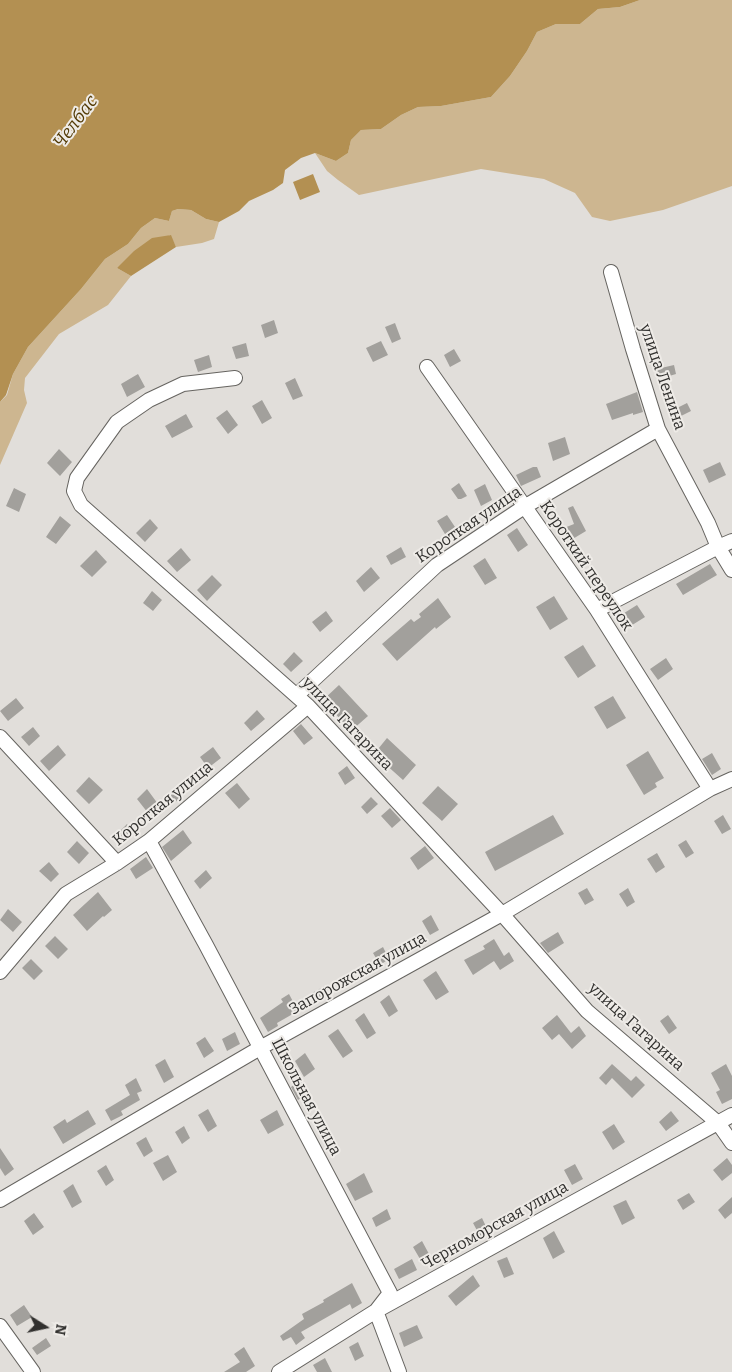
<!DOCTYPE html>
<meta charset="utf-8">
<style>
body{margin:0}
#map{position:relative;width:732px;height:1372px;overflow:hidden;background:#e1deda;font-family:Bitter,serif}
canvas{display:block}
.north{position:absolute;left:20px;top:1302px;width:50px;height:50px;-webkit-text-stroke:4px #eeebe7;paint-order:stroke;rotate:100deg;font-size:14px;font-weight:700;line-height:20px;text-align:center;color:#31302e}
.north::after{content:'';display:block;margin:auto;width:18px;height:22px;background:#31302e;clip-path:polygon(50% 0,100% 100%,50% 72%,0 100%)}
</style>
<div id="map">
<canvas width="732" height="1372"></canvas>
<div class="north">N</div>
</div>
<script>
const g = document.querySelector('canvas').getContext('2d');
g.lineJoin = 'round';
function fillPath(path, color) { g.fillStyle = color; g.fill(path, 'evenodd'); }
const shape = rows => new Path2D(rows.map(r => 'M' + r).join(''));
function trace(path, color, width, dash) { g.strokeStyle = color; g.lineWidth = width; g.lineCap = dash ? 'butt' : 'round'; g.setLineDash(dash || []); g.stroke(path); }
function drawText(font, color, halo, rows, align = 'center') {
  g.font = font + ' Bitter,serif'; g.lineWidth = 4; g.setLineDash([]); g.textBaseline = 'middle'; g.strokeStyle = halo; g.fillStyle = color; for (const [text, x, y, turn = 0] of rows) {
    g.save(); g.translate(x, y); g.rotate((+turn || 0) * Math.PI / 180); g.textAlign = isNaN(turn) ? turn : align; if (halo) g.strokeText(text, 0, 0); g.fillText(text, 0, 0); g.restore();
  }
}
fillPath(shape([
 [640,0,732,0,732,186,663,210,610,221,592,217,575,193,544,179,481,169,359,195,338,180,327,171,315,153,336,161,348,153,351,140,361,130,381,129,401,115,418,107,441,106,491,97,510,76,527,51,537,32,556,24,580,24,598,9,620,7],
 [178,209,191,210,206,219,219,222,214,239,202,243,176,247,170,235,117,268,131,276,108,305,59,334,25,378,24,390,27,403,0,465,0,402,7,395,13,374,28,347,81,289,105,259,128,244,141,228,155,218,169,221,172,211]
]), '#cdb690');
fillPath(shape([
 [0,0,640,0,620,7,598,9,580,24,556,24,537,32,527,51,510,76,491,97,441,106,418,107,401,115,381,129,361,130,351,140,348,153,336,161,315,153,301,158,285,170,283,183,273,190,249,201,239,211,219,222,206,219,191,210,178,209,172,211,169,221,155,218,141,228,128,244,105,259,81,289,28,347,13,374,6,395,0,402],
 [313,174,320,192,300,200,293,182],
 [171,235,176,247,131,276,117,268,134,251,152,238]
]), '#b39052');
fillPath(shape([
 [274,320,278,333,265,338,261,325],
 [395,323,401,339,392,343,385,327],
 [381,341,388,355,373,362,366,348],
 [246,343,249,356,236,359,232,347],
 [454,349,461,361,450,367,444,355],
 [209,355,212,367,198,372,194,360],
 [674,365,676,374,659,379,657,369],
 [138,374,145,387,127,397,121,384],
 [295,378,303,396,293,400,285,383],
 [637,392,643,412,633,415,633,413,612,420,606,404],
 [262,400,272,418,262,424,252,406],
 [687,403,691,411,677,418,673,410],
 [227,410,238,425,228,434,216,418],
 [186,414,193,427,172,438,165,426],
 [565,437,570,454,553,461,548,443],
 [59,449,72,462,60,476,47,463],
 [720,462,726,475,709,483,703,470],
 [533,467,537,467,541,477,521,486,516,475],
 [459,483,467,496,461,499,458,499,451,489],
 [485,484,492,500,481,506,474,490],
 [14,488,26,494,19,512,6,506],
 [573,506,586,531,571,540,564,528,574,524,568,508],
 [447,515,455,527,445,534,437,521],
 [60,516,71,525,56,544,46,537],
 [150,519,158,528,145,542,136,533],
 [517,528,528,545,518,552,507,535],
 [401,547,406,557,391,565,386,556],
 [181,548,191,560,177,572,167,561],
 [96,550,107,562,92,577,80,566],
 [485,558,497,578,485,585,473,566],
 [710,564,717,575,683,595,676,584],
 [371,567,380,578,364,592,356,581],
 [212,575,222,585,207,601,197,590],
 [152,591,162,600,153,611,143,603],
 [554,596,568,619,550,630,536,607],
 [438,598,451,617,436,629,435,627,397,661,382,644,411,619,414,622,421,617,419,614],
 [637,605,645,617,629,627,621,615],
 [326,611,333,621,320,632,312,622],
 [583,645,596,666,578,678,564,657],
 [294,652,303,661,291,672,283,664],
 [666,658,673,669,658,680,650,669],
 [339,685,368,716,351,731,323,700],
 [613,696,626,718,607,729,594,707],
 [16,698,24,708,8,721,0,711],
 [257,710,265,719,251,731,244,723],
 [301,724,313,738,304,745,293,731],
 [33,727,40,736,29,746,21,737],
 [387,738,416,765,403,780,374,754],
 [58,745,66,755,49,771,40,761],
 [213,747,221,758,208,768,200,757],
 [648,751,664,778,655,783,657,787,644,795,626,765],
 [712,753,721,769,712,775,702,759],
 [347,766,355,778,345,785,338,773],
 [89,777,103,790,89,804,76,791],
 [237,783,250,799,239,809,225,793],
 [438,786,458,804,442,821,422,803],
 [147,789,158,804,148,813,137,799],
 [176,789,182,797,170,806,164,798],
 [371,797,378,804,367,814,361,807],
 [390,808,401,820,392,828,381,816],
 [553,815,564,834,495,871,485,852],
 [723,815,731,829,722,834,714,821],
 [127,824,132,834,123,843,116,835],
 [183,830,192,843,171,861,162,847],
 [686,840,694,853,686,858,678,845],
 [77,841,89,853,79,864,67,852],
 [425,846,434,858,418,870,410,858],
 [657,853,665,867,656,873,647,859],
 [146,857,153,868,136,879,130,869],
 [49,862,59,874,51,882,39,871],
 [206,870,212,878,200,889,194,881],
 [587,888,594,900,585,905,578,893],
 [628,888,635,902,627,907,619,894],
 [98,892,112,910,104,917,103,916,87,931,73,915],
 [8,909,22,922,13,932,0,920],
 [431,915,439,930,430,935,422,921],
 [558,932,564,943,548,953,540,943],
 [55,936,68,949,58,959,45,946],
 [494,939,504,956,509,952,514,961,500,970,494,961,473,975,464,960,485,949,483,946],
 [383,947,389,959,380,965,373,953],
 [31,959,43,971,34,980,22,968],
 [436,971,449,992,436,1000,423,980],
 [325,986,330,995,317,1002,312,993],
 [289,994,298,1011,277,1023,278,1026,268,1032,260,1018,283,1002,281,999],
 [389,995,398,1011,389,1017,380,1002],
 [364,1013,376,1033,367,1039,355,1020],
 [557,1015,571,1033,579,1026,586,1036,572,1049,559,1034,552,1040,542,1028],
 [668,1015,677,1028,669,1034,660,1021],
 [338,1029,353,1051,343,1058,328,1036],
 [235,1032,240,1044,227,1051,222,1039],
 [205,1037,214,1051,204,1058,196,1043],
 [305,1053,315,1069,304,1077,295,1061],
 [165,1059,174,1077,164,1083,155,1065],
 [612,1064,631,1081,636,1076,645,1085,632,1098,612,1078,606,1085,599,1078],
 [726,1064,732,1076,732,1099,722,1104,716,1092,720,1090,711,1073],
 [136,1078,142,1091,137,1093,140,1100,121,1111,123,1115,111,1121,105,1110,130,1095,125,1085],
 [300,1080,308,1093,298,1100,291,1087],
 [208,1109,217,1126,208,1132,198,1115],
 [88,1110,96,1124,63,1144,53,1127,65,1119,67,1123],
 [277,1110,284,1125,268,1134,260,1120],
 [671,1111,679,1121,666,1131,659,1122],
 [614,1124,625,1142,613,1150,602,1132],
 [184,1126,190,1138,182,1144,175,1132],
 [146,1137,153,1151,144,1157,136,1143],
 [0,1148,14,1169,5,1176,0,1168],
 [168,1155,177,1172,163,1181,153,1163],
 [727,1158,732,1165,732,1173,722,1181,713,1170],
 [575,1164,583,1179,572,1185,564,1170],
 [106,1165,114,1180,106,1186,97,1171],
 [364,1173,373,1192,355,1201,346,1184],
 [73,1184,82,1202,72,1208,63,1191],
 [689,1193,695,1202,683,1210,677,1200],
 [732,1197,732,1213,725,1219,718,1210],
 [626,1200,635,1218,622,1225,613,1206],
 [387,1209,391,1219,376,1227,372,1218],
 [34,1213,44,1227,33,1235,24,1221],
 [482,1218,489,1233,481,1238,473,1223],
 [554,1231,565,1252,553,1259,543,1238],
 [422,1241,429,1254,420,1259,413,1247],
 [507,1257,514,1274,504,1278,497,1261],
 [412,1259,417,1270,399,1279,394,1269],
 [473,1275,480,1286,456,1306,448,1296],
 [352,1283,362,1303,352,1309,350,1304,301,1332,305,1338,296,1345,291,1337,283,1341,280,1336,304,1319,302,1314,324,1302,323,1300],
 [24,1305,32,1317,17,1326,10,1315],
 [417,1325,423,1338,404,1347,399,1333],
 [46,1338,51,1346,37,1355,32,1348],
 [358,1342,364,1356,355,1361,349,1347],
 [244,1347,255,1366,246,1372,224,1372,240,1362,234,1354],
 [325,1358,332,1372,317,1372,313,1365]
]), '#a2a09c');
const minor = shape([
 [611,272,633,349,658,429,708,523,718,547,732,570],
 [427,367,597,610,710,789],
 [235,378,183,384,149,400,117,422,77,478,74,491,81,505,308,706,502,914,587,1011,718,1123,732,1143],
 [597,610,718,547,732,541],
 [297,695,437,565,524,507,658,429],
 [0,737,117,863],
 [149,841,206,945,390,1293,376,1311,399,1372],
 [0,972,66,894,117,863,149,841,308,706],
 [0,1200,260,1048,502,914,710,789,732,779],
 [0,1326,33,1372],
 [279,1372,376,1311,732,1115]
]);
trace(minor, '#666460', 16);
trace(minor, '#fff', 14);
drawText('16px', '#31302e', '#eeebe7', [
 ["улица Ленина",662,377,71],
 ["Короткая улица",469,525,-34],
 ["Короткий переулок",586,566,56],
 ["улица Гагарина",347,724,46],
 ["Короткая улица",163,804,-39],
 ["Запорожская улица",358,974,-29],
 ["улица Гагарина",636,1027,42],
 ["Школьная улица",306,1097,62],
 ["Черноморская улица",495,1226,-29]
]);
drawText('italic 18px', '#533a05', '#eeebe7', [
 ["Челбас",76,122,-53]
]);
</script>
